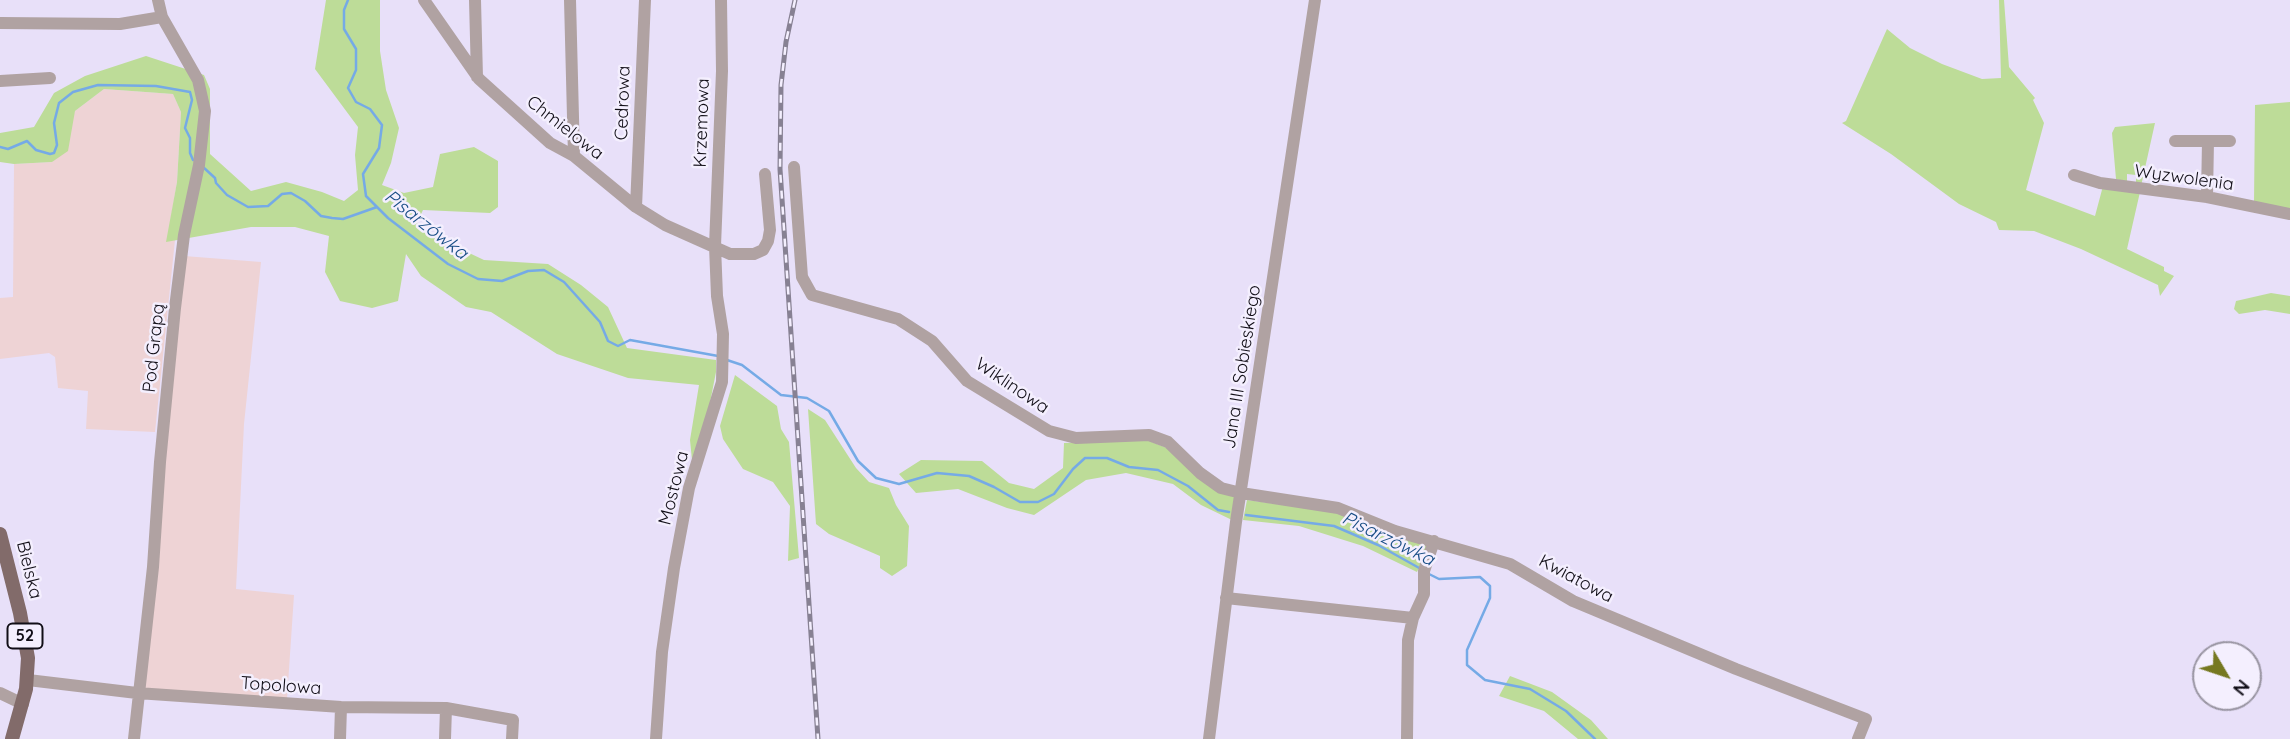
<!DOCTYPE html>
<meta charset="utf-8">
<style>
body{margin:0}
#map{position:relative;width:2290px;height:739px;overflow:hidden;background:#e8e0f9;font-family:Quicksand,sans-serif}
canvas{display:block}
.north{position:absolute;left:2192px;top:641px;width:70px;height:70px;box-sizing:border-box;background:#f4effe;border:2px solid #9995a2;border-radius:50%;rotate:129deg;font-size:19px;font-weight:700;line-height:28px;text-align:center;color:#110e17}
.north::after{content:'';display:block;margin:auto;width:24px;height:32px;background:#767820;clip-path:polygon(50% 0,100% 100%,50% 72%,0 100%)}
</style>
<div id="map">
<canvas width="2290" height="739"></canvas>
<div class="north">N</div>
</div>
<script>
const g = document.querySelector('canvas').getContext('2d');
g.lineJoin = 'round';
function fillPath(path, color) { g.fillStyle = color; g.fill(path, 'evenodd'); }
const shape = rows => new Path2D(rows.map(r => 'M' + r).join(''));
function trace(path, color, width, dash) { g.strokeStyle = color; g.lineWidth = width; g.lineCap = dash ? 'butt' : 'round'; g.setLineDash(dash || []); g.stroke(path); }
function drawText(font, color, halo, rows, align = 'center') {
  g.font = font + ' Quicksand,sans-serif'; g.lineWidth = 5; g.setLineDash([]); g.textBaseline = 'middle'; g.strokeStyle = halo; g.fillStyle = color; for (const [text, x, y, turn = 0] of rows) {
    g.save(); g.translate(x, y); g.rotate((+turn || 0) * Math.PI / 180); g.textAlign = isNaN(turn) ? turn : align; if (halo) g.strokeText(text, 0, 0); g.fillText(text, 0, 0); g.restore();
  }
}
fillPath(shape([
 [104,89,173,94,181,112,177,182,167,241,175,240,155,432,86,429,88,391,58,388,55,357,49,353,0,359,0,298,13,297,14,164,52,162,75,111],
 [184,256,261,262,244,424,236,589,294,595,287,699,141,691]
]), '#eed3d5');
fillPath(shape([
 [326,0,380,0,380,51,386,90,399,128,391,163,382,185,404,193,433,187,440,154,474,147,498,161,498,207,490,213,423,210,417,223,429,234,484,260,548,264,581,285,608,307,627,348,716,360,716,372,706,423,692,460,690,440,699,385,628,378,557,354,491,312,466,307,421,276,406,254,398,301,372,308,340,301,325,272,329,236,295,227,251,227,166,242,177,182,181,112,173,94,104,89,75,111,68,151,52,162,14,164,0,162,0,133,34,127,54,93,85,76,146,56,204,75,210,89,210,154,251,191,286,182,322,192,344,201,358,190,355,155,358,127,315,69],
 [1999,0,2004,0,2009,67,2035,98,2033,100,2044,123,2026,190,2095,216,2103,186,2140,192,2127,249,2164,267,2164,271,2174,276,2160,296,2158,285,2081,249,2034,231,1999,230,1996,222,1959,204,1891,154,1842,123,1846,121,1887,29,1910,48,1942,64,1982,79,2001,78],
 [2290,102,2290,210,2254,203,2255,105],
 [2155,123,2141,186,2136,186,2136,175,2127,174,2127,182,2116,179,2112,133,2115,127],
 [2271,293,2290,296,2290,314,2265,310,2239,314,2234,309,2236,301],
 [735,375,777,406,781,429,789,442,799,558,788,561,790,506,773,482,743,469,723,439,720,426],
 [808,409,825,420,856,468,869,482,889,488,896,505,909,526,907,566,892,576,880,568,880,556,829,534,816,524],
 [1147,440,1167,448,1235,497,1232,520,1201,505,1173,484,1126,473,1086,480,1034,515,1007,508,958,489,916,493,899,474,921,460,982,461,1009,483,1034,489,1063,468,1064,443],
 [1247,500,1336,512,1429,546,1417,572,1363,546,1299,526,1243,520],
 [1510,676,1552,692,1591,720,1608,739,1578,739,1544,711,1499,696]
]), '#bddc98');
trace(shape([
 [348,0,344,10,344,29,356,49,356,70,348,88,356,102,370,109,382,125,379,148,363,174,366,196,388,218,448,264,478,279,502,281,528,271,544,270,564,282,600,322,608,341,618,346,630,340,718,356],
 [0,147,8,149,27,141,36,150,50,154,54,153,57,145,54,123,59,103,73,92,98,85,156,86,190,92,192,100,185,128,190,138,190,153,193,160],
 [203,167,215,178,216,183,227,195,248,207,268,206,282,194,291,193,305,201,321,216,332,218,343,219,377,207],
 [727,360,742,365,781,395,807,398,829,411,858,461,876,478,899,484,937,473,969,476,994,487,1020,502,1038,502,1054,494,1073,469,1085,458,1107,458,1129,467,1158,470,1188,486,1218,510,1229,512],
 [1246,515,1334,526,1378,545,1421,569],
 [1429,574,1439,579,1480,577,1490,586,1490,598,1467,650,1467,665,1485,680,1530,689,1566,711,1595,739]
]), '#75aae6', 2.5);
trace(shape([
 [424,0,479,79,550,143,574,156,636,207,665,225,730,254,754,254,763,250,768,241,770,230,765,174],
 [475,0,477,77],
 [570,0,574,156],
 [0,23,120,24,162,17],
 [0,81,50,78],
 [2175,141,2208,141,2207,197],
 [2208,141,2230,141],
 [794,167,802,277,812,295,898,319,932,341,967,381,1049,431,1076,438,1149,435,1168,442,1200,473,1221,488,1241,493,1338,508,1395,531,1510,564,1573,601,1736,669,1866,719,1858,739],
 [2074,175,2100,183,2207,197,2290,214],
 [636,207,645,0],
 [1226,598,1413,618],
 [28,680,137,693,341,707,446,708,513,720,512,739],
 [0,693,23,704],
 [134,739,153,567,160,462,175,308,184,235,199,165,205,111,198,80,162,17,158,0],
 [340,739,341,707],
 [445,739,446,708],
 [656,739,662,652,674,568,689,488,722,382,723,334,717,296,715,246,722,71,721,0],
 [1209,739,1236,522,1315,0],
 [1407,739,1408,640,1413,618,1424,594,1424,571,1434,541]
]), '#b0a2a2', 12);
trace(shape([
 [0,534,20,613,28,658,26,689,12,739]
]), '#826b6a', 14);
const rail = shape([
 [795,0,786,42,781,85,780,169,818,739]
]);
trace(rail, '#878193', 5);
trace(rail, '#f4effe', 2.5, [8]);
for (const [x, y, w] of [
 [25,636,35]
]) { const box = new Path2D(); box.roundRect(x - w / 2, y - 12.5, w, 25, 5); g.fillStyle = '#f4effe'; g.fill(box); trace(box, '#110e17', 2); }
drawText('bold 16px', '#110e17', null, [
 ["52",25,636]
]);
drawText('18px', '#110e17', '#f4effe', [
 ["Cedrowa",623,103,-88],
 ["Krzemowa",702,123,-88],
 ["Chmielowa",565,128,38],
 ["Wyzwolenia",2184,178,8],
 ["Pod Grapą",154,348,-84],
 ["Jana III Sobieskiego",1242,367,-81],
 ["Wiklinowa",1012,386,34],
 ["Mostowa",674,488,-76],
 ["Bielska",29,570,76],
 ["Kwiatowa",1576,579,28],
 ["Topolowa",281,686,4]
]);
drawText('italic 19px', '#194e86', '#f4effe', [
 ["Pisarzówka",426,225,38],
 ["Pisarzówka",1388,539,26]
]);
</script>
